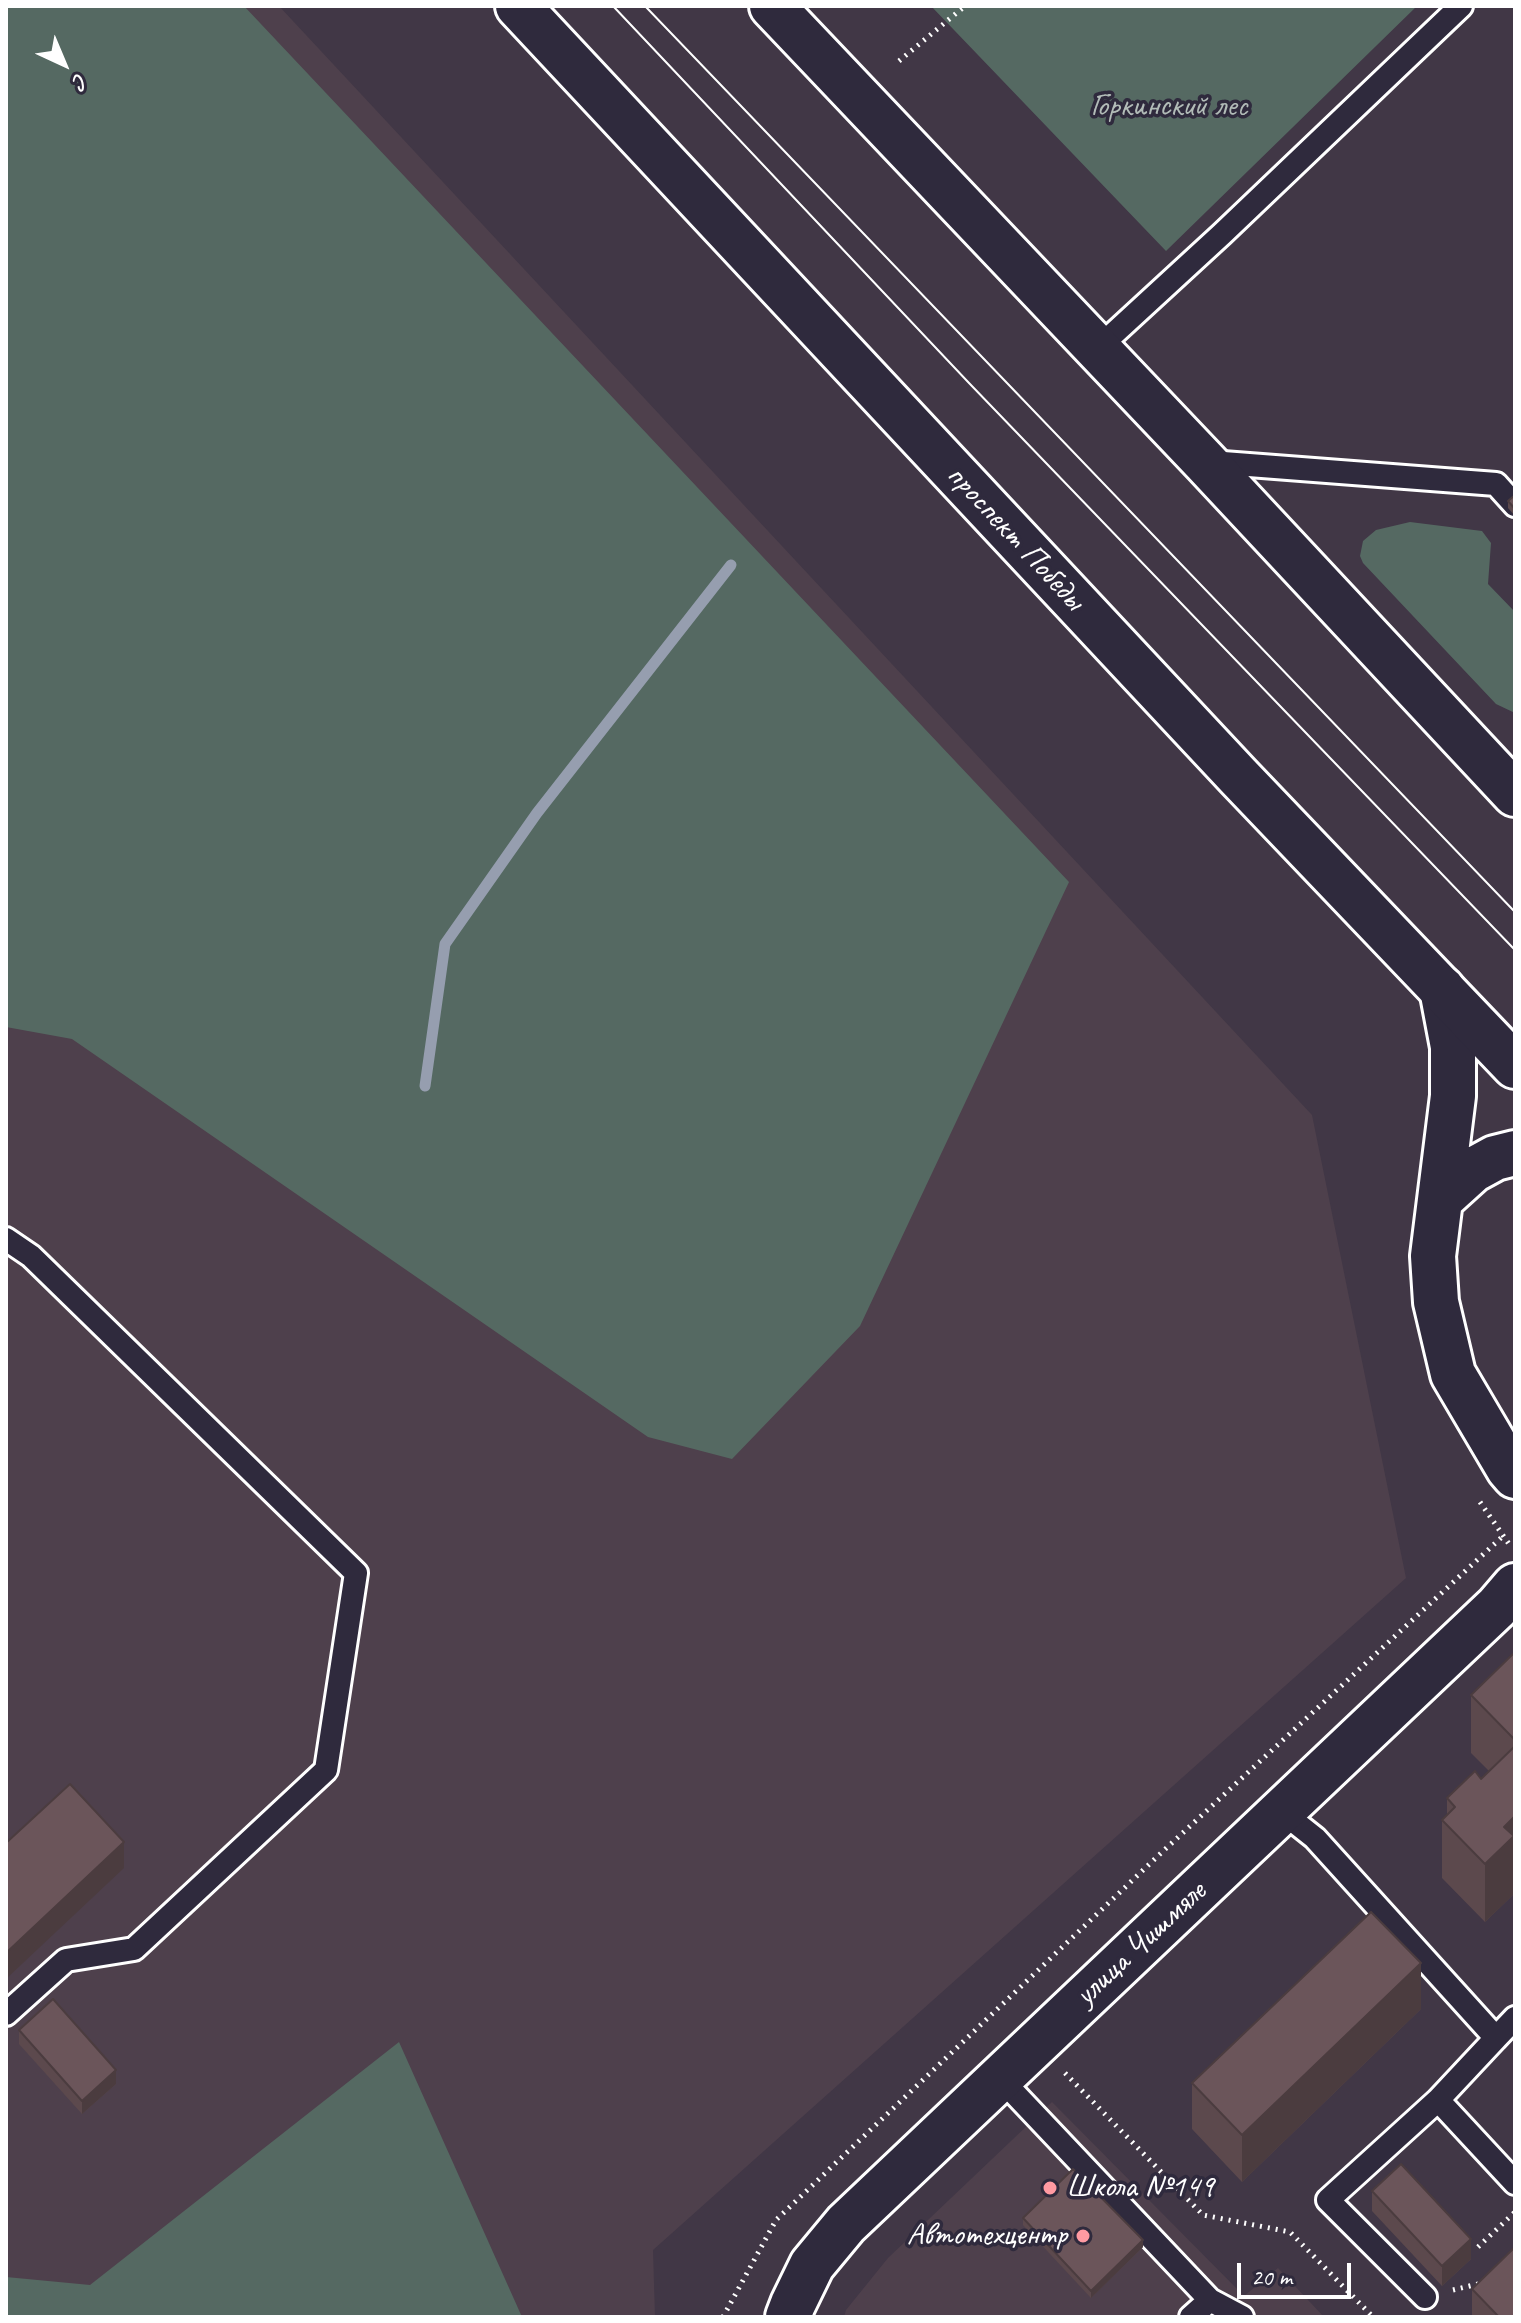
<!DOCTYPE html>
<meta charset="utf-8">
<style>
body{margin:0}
#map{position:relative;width:1521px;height:2323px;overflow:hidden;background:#413746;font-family:Caveat,sans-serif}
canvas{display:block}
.frame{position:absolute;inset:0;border:8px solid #fff;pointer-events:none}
.north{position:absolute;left:24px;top:24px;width:80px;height:80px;-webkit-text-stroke:6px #2f2a3d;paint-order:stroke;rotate:136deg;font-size:22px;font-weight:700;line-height:32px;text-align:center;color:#fff}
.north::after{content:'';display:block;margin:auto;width:28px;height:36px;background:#fff;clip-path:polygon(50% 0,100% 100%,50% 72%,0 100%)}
.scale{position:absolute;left:1237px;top:2263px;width:114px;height:36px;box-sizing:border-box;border:4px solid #fff;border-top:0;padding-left:10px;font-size:24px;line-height:28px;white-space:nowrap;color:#fff;-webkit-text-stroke:6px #2f2a3d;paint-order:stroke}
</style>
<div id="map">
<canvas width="1521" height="2323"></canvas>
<div class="frame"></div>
<div class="north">С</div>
<div class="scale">20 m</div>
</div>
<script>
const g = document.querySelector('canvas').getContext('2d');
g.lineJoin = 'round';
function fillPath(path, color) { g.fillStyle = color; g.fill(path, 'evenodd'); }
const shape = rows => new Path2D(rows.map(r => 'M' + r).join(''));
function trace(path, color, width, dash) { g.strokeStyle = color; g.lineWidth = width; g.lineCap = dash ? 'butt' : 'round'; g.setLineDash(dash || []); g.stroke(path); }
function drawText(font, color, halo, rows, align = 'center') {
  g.font = font + ' Caveat,sans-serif'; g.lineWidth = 7; g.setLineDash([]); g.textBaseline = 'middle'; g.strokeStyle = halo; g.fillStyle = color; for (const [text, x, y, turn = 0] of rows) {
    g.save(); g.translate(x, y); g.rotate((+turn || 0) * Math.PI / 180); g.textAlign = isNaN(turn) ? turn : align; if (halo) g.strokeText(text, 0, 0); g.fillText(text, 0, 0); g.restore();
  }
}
fillPath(shape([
 [6,6,279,6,1312,1115,1406,1578,653,2250,655,2317,6,2317],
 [1052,2102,1244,2296,1278,2268,1324,2317,844,2317,846,2310,888,2258]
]), '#4e404c');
fillPath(shape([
 [6,6,244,6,1069,882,860,1326,732,1459,648,1437,72,1039,6,1027],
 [931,6,1417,6,1166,251],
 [1410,522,1482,531,1491,543,1488,584,1515,612,1515,713,1496,704,1363,563,1360,556,1363,541,1376,530],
 [399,2042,522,2317,6,2317,6,2277,90,2285]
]), '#556962');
trace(shape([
 [425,1086,445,944,537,813,731,565]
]), '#969eaf', 11);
const service = shape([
 [1097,349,1222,234,1461,6],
 [1210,462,1496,484,1515,505],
 [6,1239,31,1256,356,1573,326,1770,134,1949,66,1960,6,2014],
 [1281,1811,1315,1838,1496,2038,1515,2018],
 [1496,2038,1438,2100,1515,2183],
 [1000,2078,1210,2300,1191,2317],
 [1425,2297,1328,2200,1438,2100],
 [1210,2300,1242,2317]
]);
const minor = shape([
 [1442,989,1453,1047,1453,1096,1433,1256,1436,1302,1453,1374,1509,1469,1515,1476],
 [1441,1199,1473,1170,1495,1158,1515,1153],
 [788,2317,793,2304,812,2265,846,2224,1497,1607,1515,1586]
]);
const primary = shape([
 [518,6,1238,776,1515,1066],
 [772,6,1205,462,1515,794]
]);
trace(service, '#fff', 28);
trace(minor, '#fff', 50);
trace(primary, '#fff', 50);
trace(shape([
 [899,61,965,6],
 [1480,1502,1511,1547],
 [1065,2073,1203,2215,1290,2232,1373,2317],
 [1478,2247,1515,2212],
 [1453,2290,1482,2283],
 [723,2317,776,2220,1160,1854,1503,1536]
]), '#fff', 5, [2, 6]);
trace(service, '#2f2a3d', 22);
trace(minor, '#2f2a3d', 44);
trace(primary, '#2f2a3d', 44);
trace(shape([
 [613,6,969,383,1515,950],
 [645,6,1515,912]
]), '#fff', 2);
fillPath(shape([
 [1515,495,1515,516,1508,508,1508,501],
 [1515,1652,1515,1874,1514,1876,1514,1894,1485,1922,1442,1878,1442,1820,1447,1815,1447,1798,1481,1779,1489,1771,1471,1753,1471,1695],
 [1421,2009,1242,2182,1192,2129,1192,2083],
 [19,2030,116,2084,82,2114,19,2044],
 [1372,2191,1471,2259,1442,2286,1372,2211],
 [1023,2218,1143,2247,1091,2298,1023,2225],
 [1472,2289,1515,2317,1472,2317]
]), '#5c494d');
fillPath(shape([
 [1515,1816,1515,1874,1514,1876,1514,1894,1485,1922,1485,1864,1504,1827],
 [124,1842,124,1868,6,1979,6,1953],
 [1421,1963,1421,2009,1242,2182,1242,2135],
 [116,2070,116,2084,82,2114,82,2101],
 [1471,2239,1471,2259,1442,2286,1442,2266],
 [1143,2240,1143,2247,1091,2298,1091,2291]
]), '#4b3c3f');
const building = shape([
 [1515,495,1515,509,1508,501,1515,495],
 [1515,1652,1515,1740,1471,1695,1515,1652],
 [1515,1746,1515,1816,1504,1827,1514,1836,1485,1864,1442,1820,1455,1807,1447,1798,1475,1771,1481,1779,1515,1746],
 [70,1784,124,1842,6,1953,6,1843,70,1784],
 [1371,1912,1421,1963,1242,2135,1192,2083,1371,1912],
 [53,1999,116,2070,82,2101,19,2030,53,1999],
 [1401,2164,1471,2239,1442,2266,1372,2191,1401,2164],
 [1073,2169,1143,2240,1091,2291,1023,2218,1073,2169],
 [1515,2247,1515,2317,1499,2317,1472,2289,1515,2247]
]);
fillPath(building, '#6b555a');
trace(building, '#4b3c3f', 2);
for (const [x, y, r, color] of [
 [1050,2188,8,"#ff9aa2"],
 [1083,2236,8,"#ff9aa2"]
]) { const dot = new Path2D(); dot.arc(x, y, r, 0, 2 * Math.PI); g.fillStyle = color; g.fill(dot); trace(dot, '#2f2a3d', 3); }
drawText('32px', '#b2bcb8', '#2f2a3d', [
 ["Горкинский лес",1169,107]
]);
drawText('32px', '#fff', '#2f2a3d', [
 ["проспект Победы",1015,538,47],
 ["улица Чишмяле",1141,1944,-43]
]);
drawText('32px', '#fff', '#2f2a3d', [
 ["Школа №149",1066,2188],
 ["Автотехцентр",1067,2236,"right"]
], 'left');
</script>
